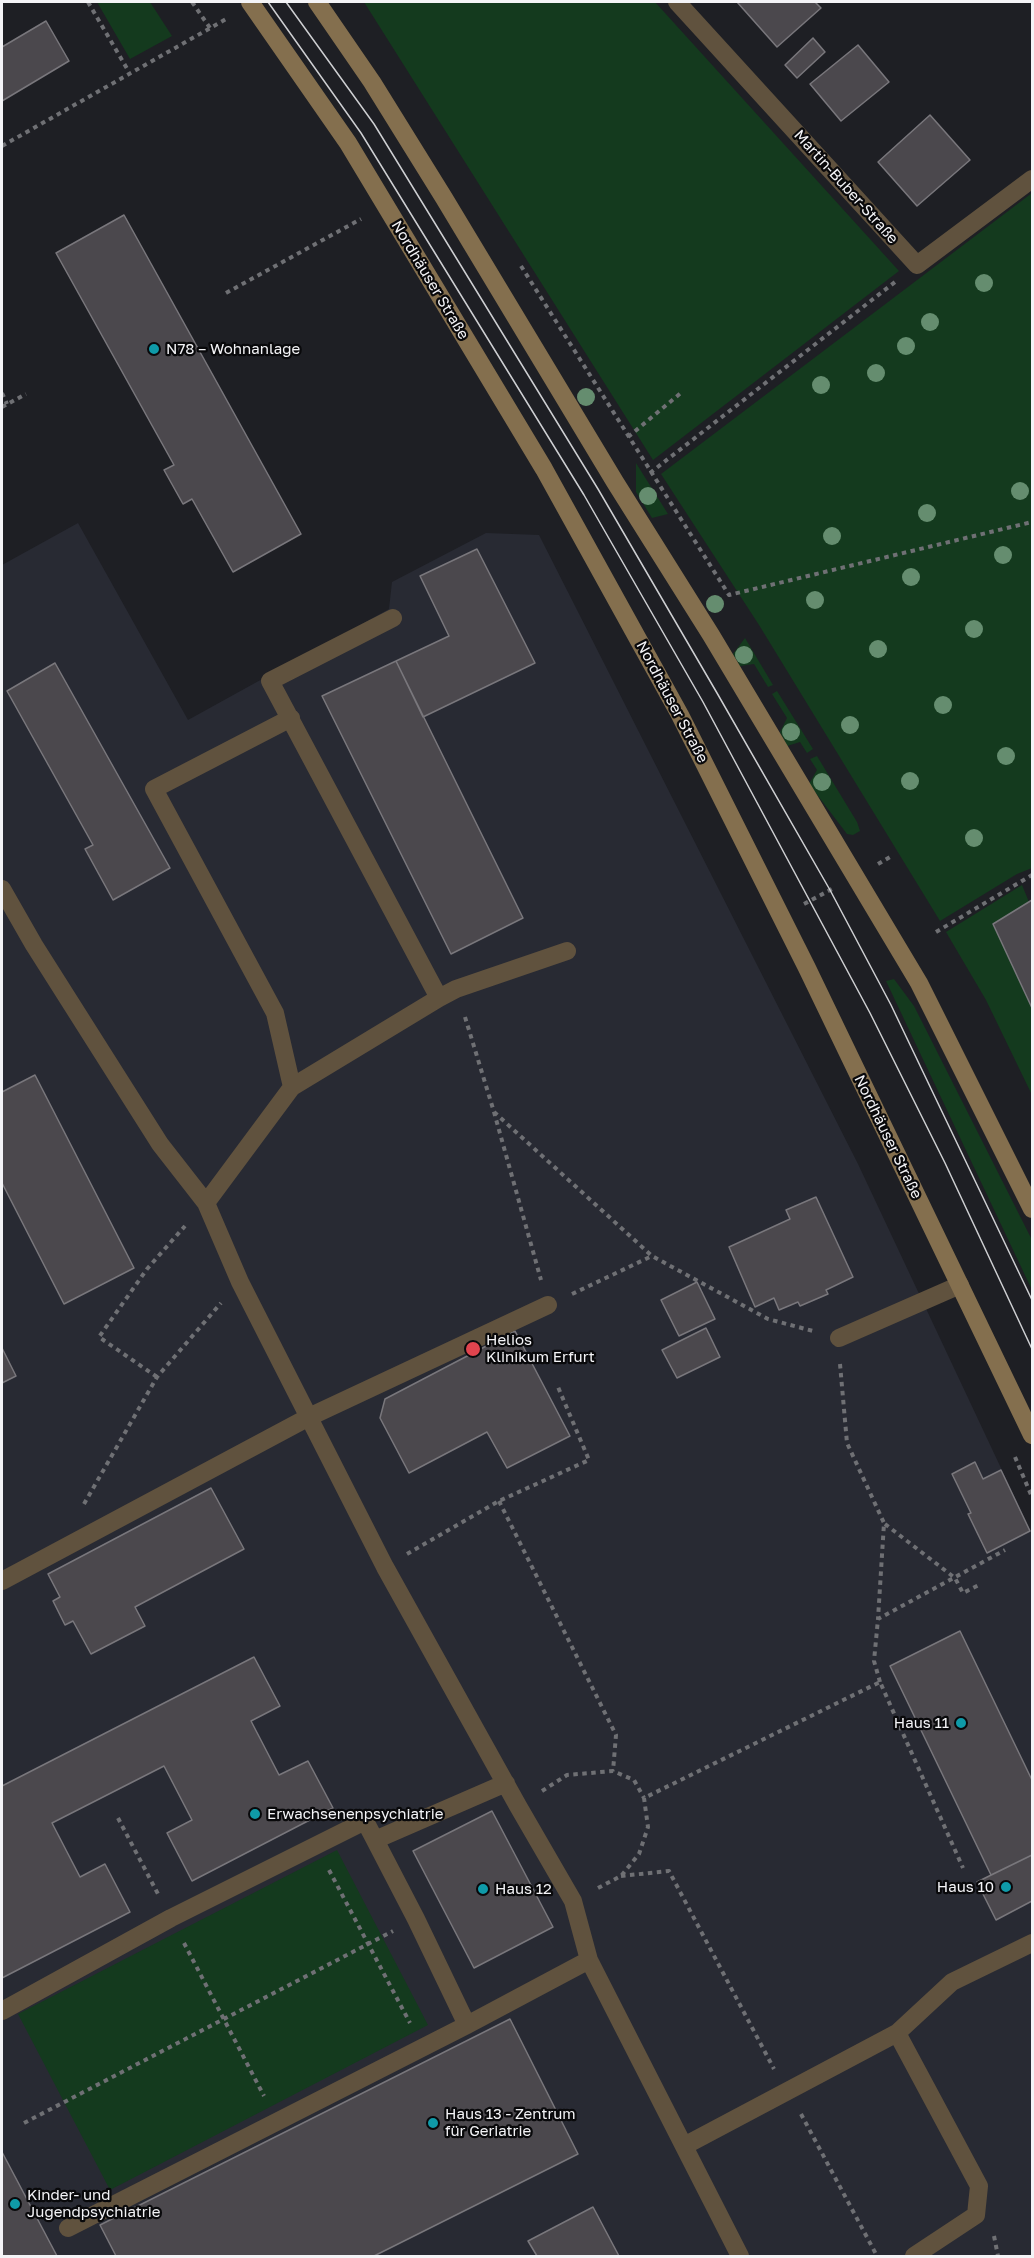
<!DOCTYPE html>
<meta charset="utf-8">
<style>
body{margin:0}
#map{position:relative;width:1034px;height:2258px;overflow:hidden;background:#1e1f24;font-family:"Golos Text",sans-serif}
canvas{display:block}
.frame{position:absolute;inset:0;border:3px solid #f4f4f7;pointer-events:none}
</style>
<div id="map">
<canvas width="1034" height="2258"></canvas>
<div class="frame"></div>
</div>
<script>
const g = document.querySelector('canvas').getContext('2d');
g.lineJoin = 'round';
function fillPath(path, color) { g.fillStyle = color; g.fill(path, 'evenodd'); }
const shape = rows => new Path2D(rows.map(r => 'M' + r).join(''));
function trace(path, color, width, dash) { g.strokeStyle = color; g.lineWidth = width; g.lineCap = dash ? 'butt' : 'round'; g.setLineDash(dash || []); g.stroke(path); }
function drawText(font, color, halo, rows, align = 'center') {
  g.font = font + ' "Golos Text",sans-serif'; g.lineWidth = 4.5; g.setLineDash([]); g.textBaseline = 'middle'; g.strokeStyle = halo; g.fillStyle = color; for (const [text, x, y, turn = 0] of rows) {
    g.save(); g.translate(x, y); g.rotate((+turn || 0) * Math.PI / 180); g.textAlign = isNaN(turn) ? turn : align; if (halo) g.strokeText(text, 0, 0); g.fillText(text, 0, 0); g.restore();
  }
}
fillPath(shape([
 [78,523,188,720,389,609,392,582,486,533,539,535,858,1164,1032,1534,1032,2256,2,2256,2,565]
]), '#282a33');
fillPath(shape([
 [97,2,150,2,172,36,130,59],
 [364,2,655,2,899,271,653,460],
 [1032,193,1032,868,1017,874,940,921,759,625,661,474],
 [636,463,668,514,652,518,636,492],
 [745,638,773,685,768,687,754,664,740,666,733,654],
 [777,691,813,749,807,753,800,742,787,746,780,732,787,718,772,694],
 [817,756,857,822,860,831,853,835,847,834,809,784,817,770,810,759],
 [1022,885,1029,902,993,924,1032,1008,1032,1095,986,1000,946,932],
 [894,979,914,1006,1032,1240,1032,1290,886,981],
 [337,1850,428,2025,110,2190,18,2014]
]), '#143a1e');
const building = shape([
 [737,2,815,2,821,8,777,47,737,2],
 [46,21,69,61,2,101,2,47,46,21],
 [813,38,825,52,797,78,785,65,813,38],
 [858,45,889,82,841,121,810,84,858,45],
 [930,115,970,160,917,206,878,162,930,115],
 [124,215,301,534,233,572,192,499,183,504,164,470,174,465,56,253,124,215],
 [477,549,535,663,423,717,396,661,449,636,420,576,477,549],
 [396,661,523,918,451,954,322,696,396,661],
 [55,663,170,868,113,900,85,849,93,845,7,691,55,663],
 [1032,900,1032,1008,993,924,1032,900],
 [35,1075,134,1268,64,1304,2,1183,2,1092,35,1075],
 [816,1197,853,1277,826,1290,828,1294,800,1306,798,1302,779,1310,774,1298,755,1307,729,1247,790,1219,786,1210,816,1197],
 [697,1282,715,1319,679,1336,661,1300,697,1282],
 [706,1328,720,1357,677,1378,662,1350,706,1328],
 [515,1331,570,1436,507,1468,487,1432,409,1473,380,1418,385,1399,515,1331],
 [2,1348,16,1376,2,1383,2,1348],
 [975,1462,983,1479,1001,1470,1030,1531,987,1553,968,1514,971,1513,952,1474,975,1462],
 [211,1488,244,1549,135,1607,145,1626,91,1654,73,1621,65,1625,53,1601,60,1597,48,1574,211,1488],
 [960,1631,1032,1780,1032,1855,991,1875,890,1666,960,1631],
 [254,1657,280,1706,251,1721,279,1775,308,1761,333,1808,192,1881,167,1833,192,1820,164,1766,52,1823,80,1877,105,1864,130,1912,2,1978,2,1786,254,1657],
 [492,1811,553,1927,474,1968,413,1851,492,1811],
 [1032,1855,1032,1901,996,1920,977,1882,1032,1855],
 [510,2019,578,2154,374,2256,116,2256,100,2225,510,2019],
 [2,2152,57,2256,2,2256,2,2152],
 [593,2207,619,2256,537,2256,528,2241,593,2207]
]);
fillPath(building, '#4b484d');
trace(building, '#79777c', 1.5);
trace(shape([
 [88,2,129,72],
 [192,2,210,28],
 [2,146,228,18],
 [521,266,729,595,1032,522],
 [226,293,361,219],
 [2,393,7,404],
 [2,407,26,394],
 [628,437,682,392],
 [650,473,895,282],
 [878,864,890,857],
 [804,904,832,889],
 [936,932,1032,875],
 [465,1017,494,1112,541,1280],
 [494,1112,652,1256,768,1319,813,1331],
 [572,1294,652,1256],
 [840,1364,847,1443,884,1523,878,1619],
 [157,1377,99,1337,147,1269,185,1226],
 [1015,1457,1032,1497],
 [499,1501,616,1735,613,1771],
 [84,1504,157,1377,221,1303],
 [885,1524,955,1578,963,1593,981,1584],
 [407,1554,499,1501,589,1460,558,1387],
 [880,1682,874,1661,878,1619,1005,1550],
 [542,1791,567,1775,613,1771,634,1780,644,1798],
 [118,1818,158,1894],
 [329,1870,410,2023],
 [621,1876,669,1871,774,2069],
 [598,1888,621,1876,639,1854,648,1827,644,1798,880,1682,963,1868],
 [184,1943,264,2096],
 [801,2114,877,2256],
 [24,2123,393,1931],
 [994,2236,998,2256]
]), '#6f7074', 4, [4.5, 4.5]);
trace(shape([
 [393,618,270,681,439,998],
 [291,718,154,789,275,1013,292,1087],
 [2,889,34,945,160,1144,206,1203,240,1282,385,1567,518,1806,573,1901,589,1960,740,2256],
 [206,1203,292,1087,439,998,456,989,567,951],
 [839,1338,960,1285],
 [2,1581,309,1417,548,1305],
 [375,1840,416,1919,467,2025],
 [2,2011,171,1918,365,1821,375,1840,506,1783],
 [897,2033,979,2186,976,2215,914,2256],
 [684,2146,897,2033,952,1982,1032,1943],
 [68,2228,467,2025,589,1960]
]), '#60523e', 18);
trace(shape([
 [677,2,917,265,1032,179]
]), '#60523e', 18);
trace(shape([
 [250,2,348,143,544,469,680,715,807,968,1032,1435],
 [317,2,372,82,444,198,615,482,711,635,919,983,1032,1209]
]), '#846f4e', 18);
trace(shape([
 [268,2,361,133,584,495,703,702,870,1013,945,1163,1032,1349],
 [286,2,374,124,598,489,717,693,830,890,891,1005,1032,1300]
]), '#cecfd2', 1.5);
g.fillStyle = '#658d6f';
for (const [x, y] of [
 [984,283],
 [930,322],
 [906,346],
 [876,373],
 [821,385],
 [586,397],
 [1020,491],
 [648,496],
 [927,513],
 [832,536],
 [1003,555],
 [911,577],
 [815,600],
 [715,604],
 [974,629],
 [878,649],
 [744,655],
 [943,705],
 [850,725],
 [791,732],
 [1006,756],
 [910,781],
 [822,782],
 [974,838]
]) { g.beginPath(); g.arc(x, y, 9, 0, 2 * Math.PI); g.fill(); }
for (const [x, y, r, color] of [
 [154,349,6,"#0f9aa8"],
 [473,1349,8,"#e0444e"],
 [961,1723,6,"#0f9aa8"],
 [255,1814,6,"#0f9aa8"],
 [1006,1887,6,"#0f9aa8"],
 [483,1889,6,"#0f9aa8"],
 [433,2123,6,"#0f9aa8"],
 [15,2204,6,"#0f9aa8"]
]) { const dot = new Path2D(); dot.arc(x, y, r, 0, 2 * Math.PI); g.fillStyle = color; g.fill(dot); trace(dot, '#09090b', 2); }
drawText('15px', '#f4f4f7', '#09090b', [
 ["Martin-Buber-Straße",846,187,48],
 ["Nordhäuser Straße",430,280,59],
 ["Nordhäuser Straße",672,702,62],
 ["Nordhäuser Straße",888,1137,64]
]);
drawText('15px', '#f4f4f7', '#09090b', [
 ["N78 – Wohnanlage",166,349],
 ["Helios",486,1340],
 ["Klinikum Erfurt",486,1357],
 ["Haus 11",949,1723,"right"],
 ["Erwachsenenpsychiatrie",267,1814],
 ["Haus 10",994,1887,"right"],
 ["Haus 12",495,1889],
 ["Haus 13 - Zentrum",445,2114],
 ["für Geriatrie",445,2131],
 ["Kinder- und",27,2195],
 ["Jugendpsychiatrie",27,2212]
], 'left');
</script>
